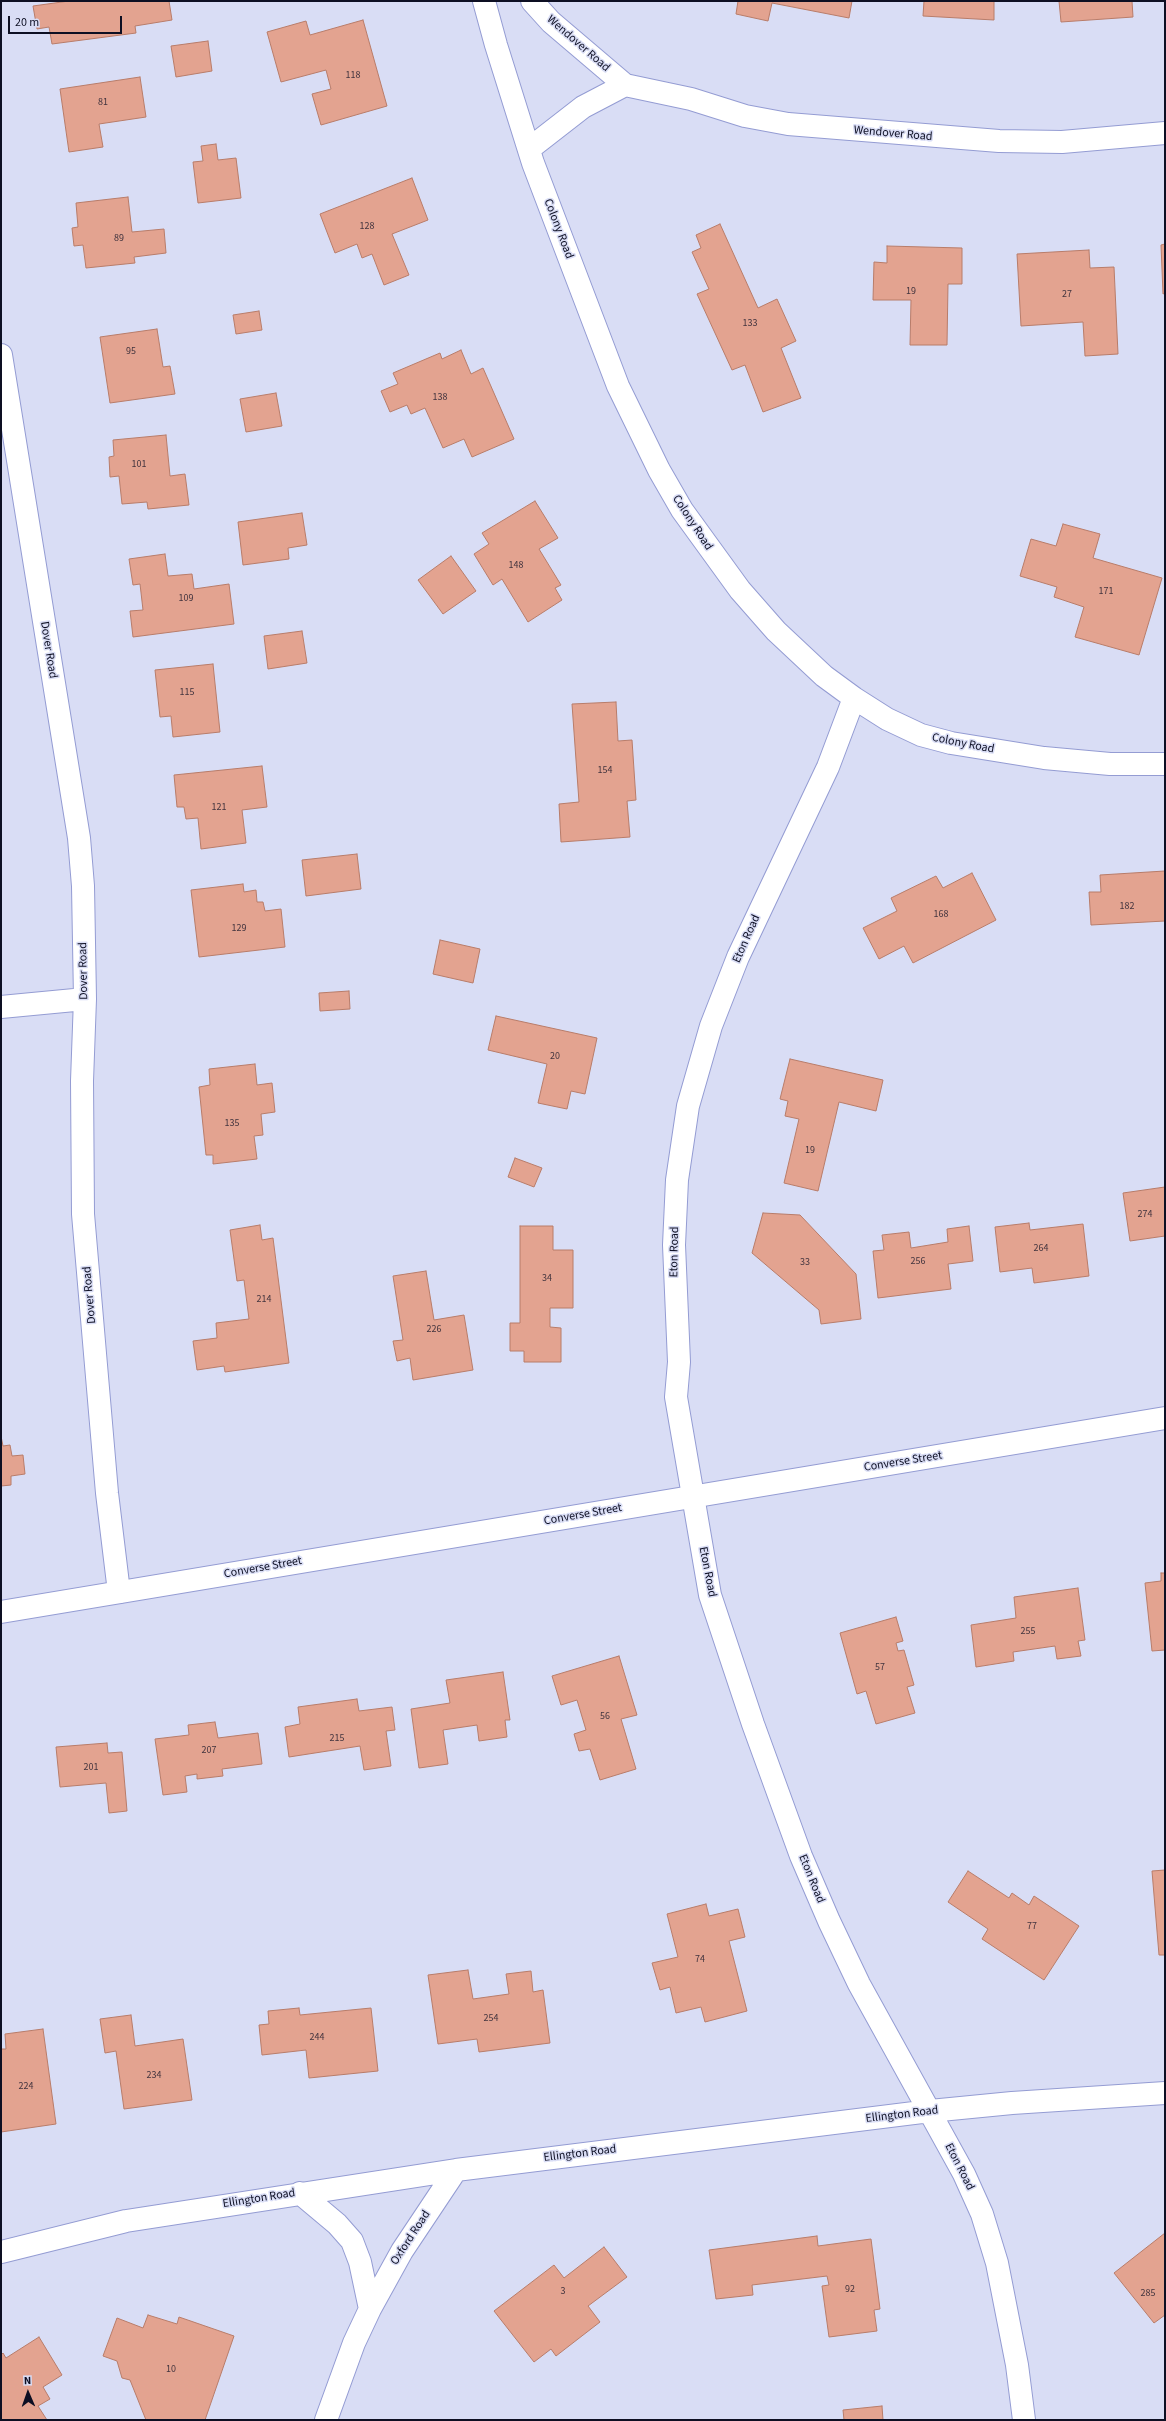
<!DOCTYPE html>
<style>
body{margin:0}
#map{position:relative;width:1166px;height:2421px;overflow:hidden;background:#d9ddf5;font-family:"Source Sans 3",sans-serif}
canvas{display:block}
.frame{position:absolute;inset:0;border:2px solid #0d0f23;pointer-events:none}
.north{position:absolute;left:8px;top:2373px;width:40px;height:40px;-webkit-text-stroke:3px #d9ddf5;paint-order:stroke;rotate:358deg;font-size:11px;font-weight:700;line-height:16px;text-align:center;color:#0d0f23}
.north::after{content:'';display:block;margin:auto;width:14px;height:18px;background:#0d0f23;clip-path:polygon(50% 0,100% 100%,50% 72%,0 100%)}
.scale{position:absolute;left:8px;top:16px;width:114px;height:18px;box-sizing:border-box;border:2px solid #0d0f23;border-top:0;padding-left:5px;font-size:12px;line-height:14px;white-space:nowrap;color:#0d0f23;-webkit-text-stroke:3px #d9ddf5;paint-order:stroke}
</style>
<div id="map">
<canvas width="1166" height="2421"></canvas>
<div class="frame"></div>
<div class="north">N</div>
<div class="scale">20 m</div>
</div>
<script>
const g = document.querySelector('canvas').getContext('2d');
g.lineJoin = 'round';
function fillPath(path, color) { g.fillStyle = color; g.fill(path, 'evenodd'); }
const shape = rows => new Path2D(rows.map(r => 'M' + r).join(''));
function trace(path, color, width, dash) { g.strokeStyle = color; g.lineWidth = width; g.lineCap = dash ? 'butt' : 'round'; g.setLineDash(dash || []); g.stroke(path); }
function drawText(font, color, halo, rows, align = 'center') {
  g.font = font + ' "Source Sans 3",sans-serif'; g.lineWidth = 3; g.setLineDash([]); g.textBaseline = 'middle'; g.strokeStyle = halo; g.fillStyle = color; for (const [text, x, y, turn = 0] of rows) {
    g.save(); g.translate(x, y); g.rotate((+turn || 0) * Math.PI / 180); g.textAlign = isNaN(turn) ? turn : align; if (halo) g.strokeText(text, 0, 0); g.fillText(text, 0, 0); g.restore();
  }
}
const building = shape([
 [69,1,169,1,172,20,135,26,136,33,52,44,49,27,37,29,33,6,69,1],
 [738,1,852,1,849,18,772,3,768,21,736,14,738,1],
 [924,1,994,1,994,20,923,16,924,1],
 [1059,1,1132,1,1133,17,1061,22,1059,1],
 [363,20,387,106,321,125,312,94,331,89,326,70,281,82,267,32,306,21,310,35,363,20],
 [208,41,212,71,176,77,171,46,208,41],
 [140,77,146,117,99,124,103,147,69,152,60,89,140,77],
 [216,144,218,160,236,158,241,198,198,203,193,162,203,161,201,146,216,144],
 [412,178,428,220,392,234,409,275,384,285,372,254,362,258,357,244,335,253,320,214,412,178],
 [128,197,132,232,164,229,166,253,134,257,135,263,86,268,83,245,74,246,72,228,78,227,76,203,128,197],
 [720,224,758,308,777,299,796,341,781,348,801,398,763,412,745,365,732,370,697,294,709,289,692,252,701,248,696,235,720,224],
 [1165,244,1165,293,1163,294,1161,245,1165,244],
 [887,246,962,248,962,284,948,284,947,345,910,345,911,300,873,300,874,262,887,263,887,246],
 [1089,250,1090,268,1114,267,1118,354,1085,356,1083,322,1021,326,1017,254,1089,250],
 [259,311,262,330,236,334,233,315,259,311],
 [157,329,163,367,170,366,175,394,110,403,100,337,157,329],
 [461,350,471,374,483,368,514,439,472,457,464,439,443,448,425,408,411,414,407,405,390,412,381,391,398,384,393,373,440,353,442,359,461,350],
 [276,393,282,426,246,432,240,399,276,393],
 [166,435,170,476,185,474,189,505,148,509,147,502,122,504,119,476,110,477,109,457,114,456,113,440,166,435],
 [535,501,558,538,539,549,561,585,555,588,562,600,528,622,502,579,493,585,474,554,489,544,482,533,535,501],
 [302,513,307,545,288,548,289,559,243,565,238,522,302,513],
 [1063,524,1100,534,1093,558,1162,578,1139,655,1075,637,1084,607,1054,597,1057,587,1020,576,1031,539,1056,546,1063,524],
 [165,554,168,576,192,574,194,589,229,584,234,624,133,637,130,611,143,610,140,584,133,585,129,559,165,554],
 [451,556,476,591,443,614,418,580,451,556],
 [302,631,307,663,268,669,264,636,302,631],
 [213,664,220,732,173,737,171,716,160,717,155,670,213,664],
 [616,702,618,741,632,740,636,800,627,801,630,837,561,842,559,804,579,802,572,704,616,702],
 [262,766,267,807,242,810,246,843,201,849,198,818,186,819,184,807,177,807,174,775,262,766],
 [357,854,361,889,306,896,302,860,357,854],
 [1165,871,1165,921,1091,925,1089,892,1101,892,1100,875,1165,871],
 [972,873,996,920,913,963,904,946,879,959,863,928,897,911,891,898,936,876,943,888,972,873],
 [243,884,244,892,256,890,257,902,263,902,265,911,281,909,285,947,199,957,191,890,243,884],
 [440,940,480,949,473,983,433,974,440,940],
 [349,991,350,1009,320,1011,319,993,349,991],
 [496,1016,597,1038,585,1094,571,1091,567,1109,538,1103,547,1064,488,1050,496,1016],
 [790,1059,883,1080,876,1111,839,1102,818,1191,784,1183,799,1119,785,1116,788,1101,780,1099,790,1059],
 [255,1064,257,1085,272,1083,275,1112,261,1114,263,1135,254,1136,257,1159,213,1164,213,1155,206,1155,199,1087,210,1085,209,1069,255,1064],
 [515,1158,542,1168,534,1187,508,1177,515,1158],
 [1165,1187,1165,1236,1130,1241,1123,1193,1165,1187],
 [763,1213,800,1215,856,1274,861,1319,821,1324,819,1310,752,1253,763,1213],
 [1029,1223,1030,1230,1083,1224,1089,1276,1034,1283,1032,1268,1000,1272,995,1227,1029,1223],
 [260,1225,262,1240,273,1238,289,1363,225,1372,224,1366,197,1370,193,1341,217,1338,216,1323,249,1319,244,1280,237,1281,230,1230,260,1225],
 [520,1226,553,1226,553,1250,573,1250,573,1308,550,1308,550,1327,561,1328,561,1362,524,1362,524,1351,510,1351,510,1323,520,1323,520,1226],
 [969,1226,973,1261,948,1264,951,1289,878,1298,873,1251,884,1250,882,1235,909,1232,911,1248,948,1242,947,1229,969,1226],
 [426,1271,434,1320,464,1315,473,1370,413,1380,410,1358,397,1361,393,1341,403,1340,393,1276,426,1271],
 [1,1436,3,1446,10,1445,12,1456,23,1455,25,1474,11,1476,11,1485,1,1486,1,1436],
 [1161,1573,1165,1573,1165,1650,1152,1651,1145,1583,1161,1581,1161,1573],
 [1078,1588,1085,1640,1078,1641,1081,1656,1057,1659,1055,1646,1013,1652,1014,1661,976,1667,971,1625,1016,1618,1014,1597,1078,1588],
 [896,1617,903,1641,896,1643,898,1651,904,1650,914,1685,907,1687,915,1713,876,1724,866,1691,857,1694,840,1633,896,1617],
 [619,1656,637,1715,621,1719,636,1769,600,1780,590,1749,579,1751,574,1734,586,1730,577,1700,561,1705,552,1676,619,1656],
 [503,1672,510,1720,505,1720,507,1737,479,1741,477,1725,443,1730,448,1764,419,1768,411,1709,450,1703,446,1680,503,1672],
 [357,1699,359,1711,392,1707,395,1730,386,1731,391,1766,364,1770,360,1746,289,1757,285,1727,300,1724,298,1707,357,1699],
 [215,1722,218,1738,258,1733,262,1764,222,1769,223,1776,197,1779,197,1774,185,1776,187,1792,163,1795,155,1739,189,1735,188,1725,215,1722],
 [107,1743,108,1753,122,1752,127,1811,109,1813,106,1783,60,1787,56,1747,107,1743],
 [1165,1870,1165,1955,1159,1955,1152,1871,1165,1870],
 [968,1871,1009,1898,1012,1893,1029,1905,1034,1896,1079,1926,1044,1980,982,1939,988,1929,948,1902,968,1871],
 [706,1904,709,1916,738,1909,745,1937,729,1941,747,2011,705,2022,701,2007,676,2013,670,1987,660,1990,652,1963,678,1957,667,1914,706,1904],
 [468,1970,473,1999,509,1994,506,1974,531,1971,533,1992,543,1990,550,2043,479,2052,477,2039,438,2044,428,1975,468,1970],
 [299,2008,300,2015,371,2008,378,2071,309,2078,306,2050,262,2055,259,2025,269,2024,268,2011,299,2008],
 [131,2015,135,2046,183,2039,192,2100,124,2109,116,2051,105,2053,100,2019,131,2015],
 [43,2029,56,2124,1,2132,1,2049,6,2049,5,2034,43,2029],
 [1165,2233,1165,2315,1154,2323,1114,2273,1165,2233],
 [817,2236,818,2246,871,2239,880,2309,874,2310,877,2331,829,2337,822,2286,829,2285,827,2276,752,2285,753,2295,716,2299,709,2250,817,2236],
 [604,2247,627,2277,588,2306,600,2322,556,2356,551,2349,534,2362,494,2311,554,2265,564,2278,604,2247],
 [148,2315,177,2324,179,2317,234,2336,205,2420,146,2420,130,2380,122,2378,117,2361,103,2356,117,2318,143,2328,148,2315],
 [39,2337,62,2375,43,2387,50,2399,38,2406,47,2420,1,2420,1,2355,3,2353,6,2358,39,2337],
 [882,2406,883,2420,844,2420,843,2410,882,2406]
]);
fillPath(building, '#e3a390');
trace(building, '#b87c69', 1);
const street = shape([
 [484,1,496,45,533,163,618,386,659,470,682,510,740,590,776,631,824,676,854,698,887,719,921,735,951,743,1044,758,1110,764,1165,764],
 [532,1,551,22,625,85,691,99,745,116,788,124,999,141,1062,142,1165,133],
 [529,149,583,107,625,85],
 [1,355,79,838,83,886,85,999,82,1081,83,1214,107,1493,119,1592],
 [854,698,828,767,738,957,711,1026,688,1106,677,1180,674,1245,679,1362,676,1397,710,1595,753,1724,801,1856,829,1921,859,1984,964,2174,982,2214,997,2263,1017,2365,1024,2420],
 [1,1007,85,999],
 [300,2193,337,2224,352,2241,360,2262,370,2309,354,2343,326,2420],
 [1,2252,126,2221,456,2170,930,2111,1012,2103,1165,2093],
 [370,2309,402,2251,456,2170]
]);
const secondary = shape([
 [1,1612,1165,1418]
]);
trace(street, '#949cd3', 24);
trace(secondary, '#949cd3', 24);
trace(street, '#fff', 22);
trace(secondary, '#fff', 22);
drawText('10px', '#42343e', null, [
 ["118",353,76],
 ["81",103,103],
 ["128",367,227],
 ["89",119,239],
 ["19",911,292],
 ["27",1067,295],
 ["133",750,324],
 ["95",131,352],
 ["138",440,398],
 ["101",139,465],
 ["148",516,566],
 ["171",1106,592],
 ["109",186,599],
 ["115",187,693],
 ["154",605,771],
 ["121",219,808],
 ["182",1127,907],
 ["168",941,915],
 ["129",239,929],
 ["20",555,1057],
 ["135",232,1124],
 ["19",810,1151],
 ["274",1145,1215],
 ["264",1041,1249],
 ["256",918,1262],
 ["33",805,1263],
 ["34",547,1279],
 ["214",264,1300],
 ["226",434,1330],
 ["255",1028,1632],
 ["57",880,1668],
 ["56",605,1717],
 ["215",337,1739],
 ["207",209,1751],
 ["201",91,1768],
 ["77",1032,1927],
 ["74",700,1960],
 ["254",491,2019],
 ["244",317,2038],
 ["234",154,2076],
 ["224",26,2087],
 ["92",850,2290],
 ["3",563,2292],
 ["285",1148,2294],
 ["10",171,2370]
]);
drawText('12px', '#0d0f23', '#d9ddf5', [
 ["Wendover Road",578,44,41],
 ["Wendover Road",893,134,5],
 ["Colony Road",558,229,69],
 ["Colony Road",692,523,57],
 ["Dover Road",48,650,81],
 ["Colony Road",963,744,11],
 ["Eton Road",747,939,-66],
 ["Dover Road",84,971,-91],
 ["Eton Road",675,1252,-89],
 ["Dover Road",90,1295,-95],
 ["Converse Street",903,1462,-9],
 ["Converse Street",583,1515,-10],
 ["Converse Street",263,1568,-10],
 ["Eton Road",707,1572,79],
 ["Eton Road",811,1879,68],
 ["Ellington Road",902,2115,-7],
 ["Ellington Road",580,2154,-7],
 ["Eton Road",959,2167,63],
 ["Ellington Road",259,2199,-9],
 ["Oxford Road",411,2238,-57]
]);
</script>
